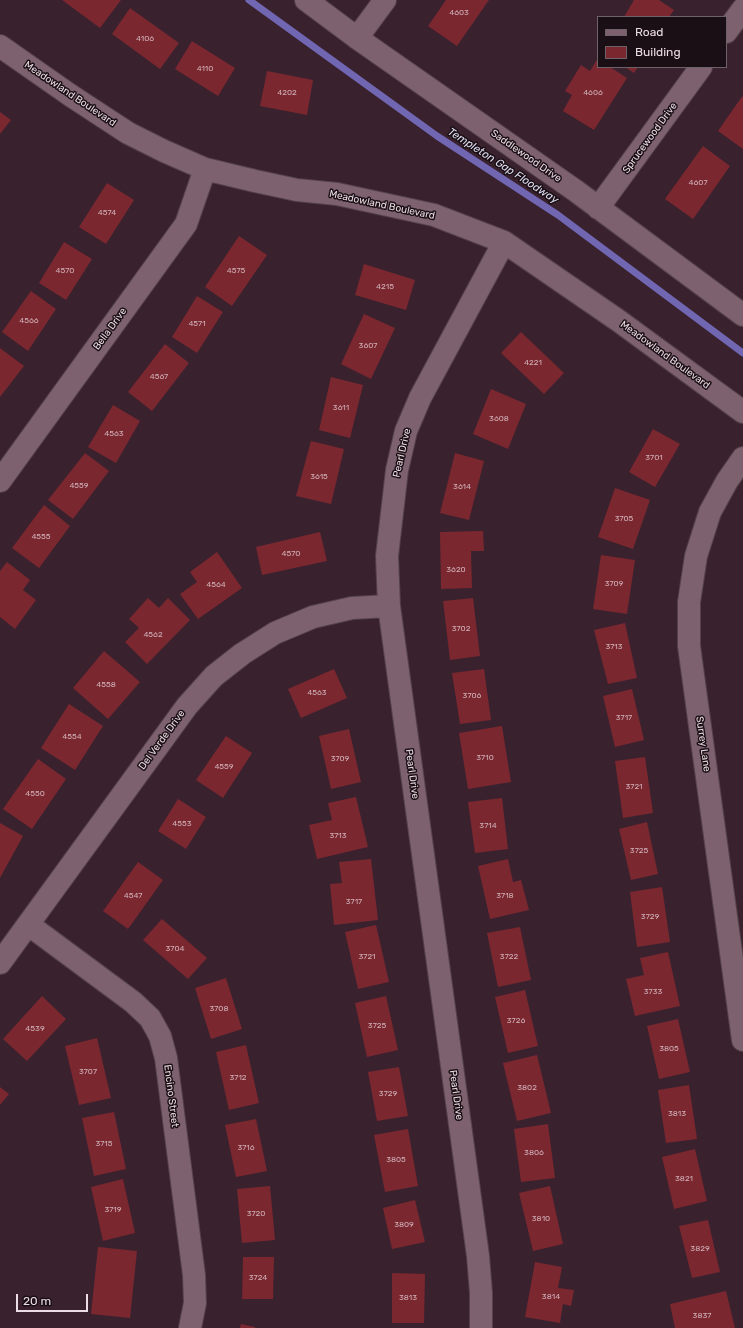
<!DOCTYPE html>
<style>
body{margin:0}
#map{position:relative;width:743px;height:1328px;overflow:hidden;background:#39222e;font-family:Rubik,sans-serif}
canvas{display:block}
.legend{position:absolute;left:597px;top:16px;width:130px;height:52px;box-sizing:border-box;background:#1a0f14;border:1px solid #6e6167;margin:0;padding:5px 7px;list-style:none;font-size:12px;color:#ecdce3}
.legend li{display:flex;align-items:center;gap:8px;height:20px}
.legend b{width:20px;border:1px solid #6e6167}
.scale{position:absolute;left:16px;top:1294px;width:72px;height:18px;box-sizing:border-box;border:2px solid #ecdce3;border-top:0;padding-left:5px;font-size:12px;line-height:14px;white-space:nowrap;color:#ecdce3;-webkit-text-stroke:3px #1a0f14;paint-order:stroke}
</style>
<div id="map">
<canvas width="743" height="1328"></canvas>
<ul class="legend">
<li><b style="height:5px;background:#7d616e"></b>Road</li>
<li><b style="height:11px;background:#7a2730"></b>Building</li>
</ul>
<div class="scale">20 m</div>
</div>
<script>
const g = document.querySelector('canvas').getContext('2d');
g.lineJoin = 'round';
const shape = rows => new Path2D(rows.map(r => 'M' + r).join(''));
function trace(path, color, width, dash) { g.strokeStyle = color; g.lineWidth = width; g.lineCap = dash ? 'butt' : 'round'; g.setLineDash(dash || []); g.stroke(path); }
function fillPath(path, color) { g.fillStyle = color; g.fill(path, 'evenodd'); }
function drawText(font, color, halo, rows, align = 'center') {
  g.font = font + ' Rubik,sans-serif'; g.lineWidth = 3; g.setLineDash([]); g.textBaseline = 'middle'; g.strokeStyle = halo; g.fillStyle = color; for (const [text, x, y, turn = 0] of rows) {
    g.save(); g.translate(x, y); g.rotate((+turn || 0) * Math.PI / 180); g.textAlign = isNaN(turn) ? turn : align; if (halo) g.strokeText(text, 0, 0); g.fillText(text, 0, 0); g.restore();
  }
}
trace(shape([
 [249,0,437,136,558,215,743,353]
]), '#7166b2', 7);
fillPath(shape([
 [62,0,121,0,100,28],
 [446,0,489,0,457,46,428,26],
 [634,0,659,0,674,10,669,17,624,17],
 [130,8,179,43,160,69,112,34],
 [192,41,235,68,218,96,175,69],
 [598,58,598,67,610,67,627,78,594,130,563,111,572,95,565,91,581,65,590,71],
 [625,67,638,67,634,73],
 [267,71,313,80,307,115,260,106],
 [743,95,743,149,718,131],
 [0,112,11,120,0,134],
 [703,146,730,166,693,219,665,199],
 [107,183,134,200,106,244,79,227],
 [239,236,267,255,232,306,205,287],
 [64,242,92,259,66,300,39,283],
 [364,264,415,280,406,310,355,295],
 [31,291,56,309,28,351,2,332],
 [197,296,223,312,197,353,172,337],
 [364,314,395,328,371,379,341,364],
 [521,332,564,373,544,394,501,353],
 [165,344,189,363,152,411,128,392],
 [0,348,24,366,0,397],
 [331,377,363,385,350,438,319,430],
 [491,389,526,404,508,449,473,434],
 [113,405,140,421,116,463,88,447],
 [653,429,680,444,655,487,629,472],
 [311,441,344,449,331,504,296,496],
 [85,453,109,471,73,519,48,500],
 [455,453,484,461,469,520,440,513],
 [615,488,650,500,633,549,598,537],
 [44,505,70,526,39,568,12,548],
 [483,531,484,551,471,551,472,588,441,589,440,532],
 [320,532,327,561,262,575,256,547],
 [217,552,242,588,198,619,180,594,197,582,190,572],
 [601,555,635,560,627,614,593,609],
 [7,562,30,580,23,590,36,600,15,629,0,617,0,571],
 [148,598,159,608,168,598,190,620,147,664,125,642,139,628,129,619],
 [473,598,480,656,450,660,443,601],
 [625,623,637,678,608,684,594,630],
 [104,651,140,682,108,719,73,688],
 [334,669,347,698,301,718,288,689],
 [484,669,491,720,460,724,452,673],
 [632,689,644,740,615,747,603,696],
 [69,704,103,726,75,770,41,748],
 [502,726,511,782,468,789,459,733],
 [349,729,361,782,331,789,319,736],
 [226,736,252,753,223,798,196,780],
 [645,757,653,813,623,818,615,761],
 [38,759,66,779,32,829,3,809],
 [356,797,368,847,317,859,309,825,332,820,328,803],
 [502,798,508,849,475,853,468,802],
 [178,799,206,817,186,849,158,831],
 [647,822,658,874,631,880,619,829],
 [0,823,23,836,0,878],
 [371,859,378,920,334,925,330,884,342,883,339,862],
 [508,859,513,882,521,880,529,910,490,919,478,866],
 [138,862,163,880,128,929,103,911],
 [662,887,670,942,637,947,630,892],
 [162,919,207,958,188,979,143,940],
 [376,925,389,982,358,989,345,932],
 [520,927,531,980,498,987,487,933],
 [668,952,680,1006,635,1016,626,979,644,975,640,958],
 [226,978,242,1029,211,1039,195,988],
 [525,990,538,1046,508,1053,495,997],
 [42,996,66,1019,27,1061,3,1039],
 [386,996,398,1050,367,1057,355,1003],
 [678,1019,690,1072,659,1079,647,1026],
 [97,1038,111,1098,79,1105,65,1046],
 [246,1045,259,1103,229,1110,216,1052],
 [537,1055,551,1113,517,1121,503,1063],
 [399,1067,408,1116,377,1121,368,1072],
 [689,1085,697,1139,666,1143,658,1090],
 [0,1087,9,1094,0,1105],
 [114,1112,126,1169,94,1176,82,1118],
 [256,1119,267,1171,236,1177,225,1125],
 [548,1124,555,1178,521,1182,514,1129],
 [408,1129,418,1186,385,1192,374,1135],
 [695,1149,707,1201,674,1209,662,1157],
 [123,1179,135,1233,103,1241,91,1187],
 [270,1186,275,1240,242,1243,237,1189],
 [550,1186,563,1244,533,1251,519,1193],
 [415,1200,425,1242,392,1249,383,1208],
 [708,1220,720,1272,692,1278,679,1226],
 [98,1247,137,1251,130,1318,91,1314],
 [243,1257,274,1257,273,1299,242,1299],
 [535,1262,562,1267,558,1288,574,1290,571,1306,563,1304,560,1323,525,1317],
 [392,1273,425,1274,424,1323,392,1323],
 [726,1291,735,1328,675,1328,670,1304],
 [241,1324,255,1327,255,1328,240,1328]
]), '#7a2730');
const minor = shape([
 [306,0,357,38,576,191,743,315],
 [726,32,743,9],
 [357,38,385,0],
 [0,46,70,95,128,133,164,151,205,169,255,181,297,190,337,194,434,215,504,242,619,321,743,412],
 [598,208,701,67],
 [743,458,727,481,710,512,696,556,689,602,689,646,743,1040],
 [0,481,186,224,205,169],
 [29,925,133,1002,150,1018,160,1036,166,1058,194,1275,195,1303,190,1328],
 [0,963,187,706,214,676,242,654,275,633,313,617,352,608,389,606],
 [481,1328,481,1293,478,1256,389,606,387,556,397,470,406,431,420,398,504,242]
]);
trace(minor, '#55414b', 24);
trace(minor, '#7d616e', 22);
drawText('8px', '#d0afb6', null, [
 ["4603",459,13],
 ["4106",145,39],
 ["4110",205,69],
 ["4202",287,93],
 ["4606",593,93],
 ["4607",698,183],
 ["4574",107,213],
 ["4570",65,271],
 ["4575",236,271],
 ["4215",385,287],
 ["4566",29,321],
 ["4571",197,324],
 ["3607",368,346],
 ["4221",533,363],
 ["4567",159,377],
 ["3611",341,408],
 ["3608",499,419],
 ["4563",114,434],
 ["3701",654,458],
 ["3615",319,477],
 ["4559",79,486],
 ["3614",462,487],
 ["3705",624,519],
 ["4555",41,537],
 ["4570",291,554],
 ["3620",456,570],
 ["3709",614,584],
 ["4564",216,585],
 ["3702",461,629],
 ["4562",153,635],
 ["3713",614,647],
 ["4558",106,685],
 ["4563",317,693],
 ["3706",472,696],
 ["3717",624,718],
 ["4554",72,737],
 ["3710",485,758],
 ["3709",340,759],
 ["4559",224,767],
 ["3721",634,787],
 ["4550",35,794],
 ["4553",182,824],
 ["3714",488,826],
 ["3713",338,836],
 ["3725",639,851],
 ["4547",133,896],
 ["3718",505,896],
 ["3717",354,902],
 ["3729",650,917],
 ["3704",175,949],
 ["3721",367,957],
 ["3722",509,957],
 ["3733",653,992],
 ["3708",219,1009],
 ["3726",516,1021],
 ["3725",377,1026],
 ["4539",35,1029],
 ["3805",669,1049],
 ["3707",88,1072],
 ["3712",238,1078],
 ["3802",527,1088],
 ["3729",388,1094],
 ["3813",677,1114],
 ["3715",104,1144],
 ["3716",246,1148],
 ["3806",534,1153],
 ["3805",396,1160],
 ["3821",684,1179],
 ["3719",113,1210],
 ["3720",256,1214],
 ["3810",541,1219],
 ["3809",404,1225],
 ["3829",700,1249],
 ["3724",258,1278],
 ["3814",551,1297],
 ["3813",408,1298],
 ["3837",702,1316]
]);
drawText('10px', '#ecdce3', '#1a0f14', [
 ["Meadowland Boulevard",70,94,34],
 ["Sprucewood Drive",650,138,-54],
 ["Saddlewood Drive",526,156,35],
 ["Meadowland Boulevard",382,205,12],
 ["Bella Drive",110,329,-54],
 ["Meadowland Boulevard",665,355,36],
 ["Pearl Drive",402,453,-77],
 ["Del Verde Drive",162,740,-54],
 ["Surrey Lane",703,744,82],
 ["Pearl Drive",412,774,82],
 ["Pearl Drive",456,1095,82],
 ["Encino Street",171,1096,83]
]);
drawText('italic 11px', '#dfdef3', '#1a0f14', [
 ["Templeton Gap Floodway",503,166,33]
]);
</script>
